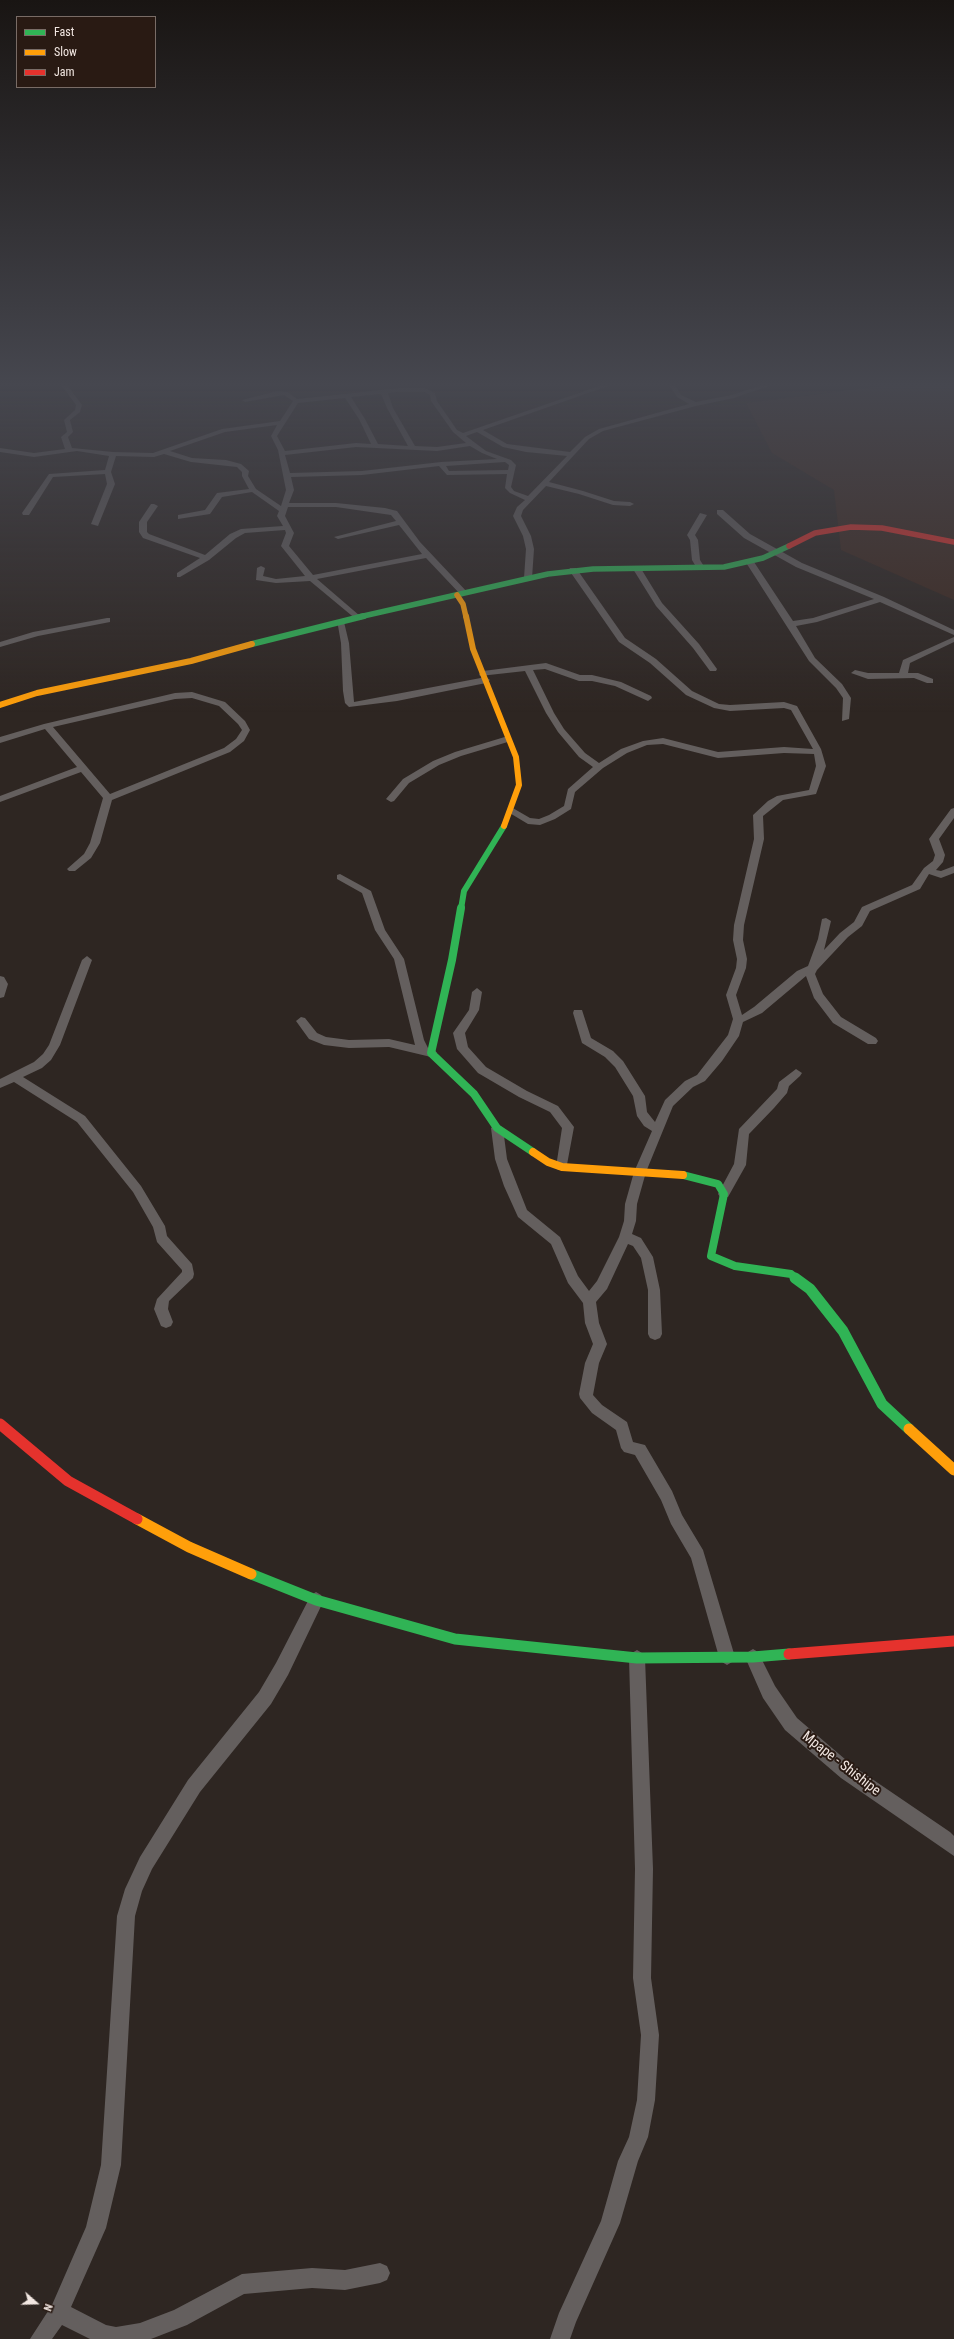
<!DOCTYPE html>
<style>
body{margin:0}
#map{position:relative;width:954px;height:2339px;overflow:hidden;background:#2e2622;font-family:"Roboto Condensed",sans-serif}
canvas{display:block}
.legend{position:absolute;left:16px;top:16px;width:140px;height:72px;box-sizing:border-box;background:#291a13;border:1px solid #796c66;margin:0;padding:5px 7px;list-style:none;font-size:12px;color:#f2e7e2}
.legend li{display:flex;align-items:center;gap:8px;height:20px}
.legend b{width:20px;border:1px solid #796c66}
.north{position:absolute;left:16px;top:2283px;width:40px;height:40px;-webkit-text-stroke:3px #291a13;paint-order:stroke;rotate:110deg;font-size:11px;font-weight:700;line-height:16px;text-align:center;color:#f2e7e2}
.north::after{content:'';display:block;margin:auto;width:14px;height:18px;background:#f2e7e2;clip-path:polygon(50% 0,100% 100%,50% 72%,0 100%)}
</style>
<div id="map">
<canvas width="954" height="2339"></canvas>
<ul class="legend">
<li><b style="height:5px;background:#30b455"></b>Fast</li>
<li><b style="height:5px;background:#ff9f0a"></b>Slow</li>
<li><b style="height:5px;background:#e5322d"></b>Jam</li>
</ul>
<div class="north">N</div>
</div>
<script>
const g = document.querySelector('canvas').getContext('2d');
g.lineJoin = 'round';
function fillPath(path, color) { g.fillStyle = color; g.fill(path, 'evenodd'); }
const shape = rows => new Path2D(rows.map(r => 'M' + r).join(''));
function trace(path, color, width, dash) { g.strokeStyle = color; g.lineWidth = width; g.lineCap = dash ? 'butt' : 'round'; g.setLineDash(dash || []); g.stroke(path); }
function drawText(font, color, halo, rows, align = 'center') {
  g.font = font + ' "Roboto Condensed",sans-serif'; g.lineWidth = 4; g.setLineDash([]); g.textBaseline = 'middle'; g.strokeStyle = halo; g.fillStyle = color; for (const [text, x, y, turn = 0] of rows) {
    g.save(); g.translate(x, y); g.rotate((+turn || 0) * Math.PI / 180); g.textAlign = isNaN(turn) ? turn : align; if (halo) g.strokeText(text, 0, 0); g.fillText(text, 0, 0); g.restore();
  }
}
fillPath(shape([
 [883,386,954,386,954,600,841,550,834,490,772,453,746,403]
]), '#3e2920');
fillPath(shape([
 [62,386,68,386,82,405,80,412,70,420,73,432,68,437,72,448,113,452,153,453,222,429,280,421,293,401,284,395,245,402,242,400,277,391,288,392,297,399,399,388,425,388,435,393,437,401,457,430,463,433,599,386,608,386,483,430,507,444,570,452,585,437,599,429,689,404,677,397,670,386,676,386,681,395,696,402,731,395,760,386,769,386,734,398,696,406,603,431,589,439,549,482,583,491,614,501,630,502,634,504,630,506,613,505,579,494,546,486,523,510,521,516,531,536,534,549,532,578,528,580,524,578,526,549,523,536,513,516,517,507,525,500,510,493,505,488,507,474,447,475,439,466,362,475,291,477,294,490,289,503,336,503,385,508,397,511,420,542,468,593,461,595,426,558,317,579,360,616,360,620,357,620,310,581,276,583,256,580,257,568,261,566,265,568,263,576,276,579,305,576,281,546,286,533,285,530,245,533,236,538,209,560,180,577,177,577,177,573,200,558,143,538,139,532,139,522,151,504,154,504,158,506,147,522,147,532,149,534,205,555,230,534,241,529,283,526,277,516,279,511,252,492,222,497,210,514,178,519,178,515,205,510,217,493,249,489,242,476,242,472,237,467,191,462,164,454,154,457,116,456,111,472,115,484,98,526,91,524,107,484,105,474,53,477,29,515,23,515,22,513,49,474,105,470,109,456,77,451,34,457,0,452,0,448,34,453,65,449,61,437,67,432,64,420,75,410,76,405,62,386],
 [399,392,424,392,430,395,431,401,453,432,466,443,437,447,415,446,393,408,388,393,399,392],
 [381,394,387,408,408,446,378,444,365,419,351,397,381,394],
 [345,398,359,419,371,444,356,443,285,451,277,436,298,403,345,398],
 [277,425,271,436,278,450,286,490,281,506,256,489,248,476,249,471,241,464,226,460,192,458,170,451,225,432,277,425],
 [477,432,503,447,526,452,567,456,528,496,514,491,511,487,516,465,511,460,486,451,466,436,477,432],
 [470,446,482,453,497,459,441,462,362,471,290,473,285,455,356,447,437,451,470,446],
 [505,462,509,465,508,470,449,471,446,466,505,462],
 [288,507,336,507,391,515,396,521,334,537,338,539,399,525,422,554,313,575,289,546,294,533,285,516,288,507],
 [717,510,723,510,750,534,802,563,884,597,954,630,954,635,880,602,817,622,796,626,815,658,842,684,851,698,849,719,842,721,843,698,836,688,809,661,745,561,752,559,793,621,813,618,874,599,796,567,744,538,717,514,717,510],
 [700,513,707,515,695,535,698,540,700,560,705,568,701,570,698,570,692,560,690,540,687,535,700,513],
 [634,567,640,567,662,603,699,644,717,669,716,671,710,671,693,648,656,606,633,569,634,567],
 [570,568,576,568,625,638,656,659,692,691,719,704,730,705,784,702,797,706,821,749,826,766,816,794,783,800,763,816,764,839,744,925,743,940,747,959,746,968,736,995,742,1015,754,1007,797,971,808,966,818,939,822,919,826,918,831,921,824,950,840,933,854,922,862,907,912,885,924,868,933,861,935,855,929,839,951,809,954,808,954,818,939,839,945,855,943,862,936,870,941,871,954,866,954,873,941,878,929,874,920,889,870,911,862,926,848,937,817,970,815,974,823,994,841,1017,876,1038,878,1041,876,1044,868,1044,833,1023,814,998,806,976,762,1013,743,1022,739,1036,722,1061,705,1081,693,1087,673,1106,646,1172,637,1204,636,1221,632,1234,641,1238,653,1257,660,1290,662,1334,660,1338,655,1340,650,1338,648,1334,648,1290,641,1258,633,1246,628,1244,607,1289,596,1302,599,1323,607,1344,599,1363,593,1395,602,1405,627,1422,633,1442,645,1445,672,1491,682,1515,703,1550,735,1657,732,1662,727,1665,722,1662,719,1657,691,1558,671,1524,661,1500,635,1455,624,1452,621,1448,616,1430,592,1413,580,1398,579,1394,585,1363,593,1344,585,1323,583,1303,568,1283,551,1244,518,1217,504,1186,495,1159,491,1128,497,1124,503,1128,507,1159,527,1210,560,1237,578,1276,589,1291,597,1281,619,1237,624,1221,625,1204,634,1172,652,1131,644,1126,637,1116,633,1096,615,1067,605,1057,582,1043,573,1013,574,1010,582,1010,591,1038,613,1051,623,1061,645,1096,647,1112,655,1122,665,1100,685,1081,697,1075,728,1035,733,1019,726,995,736,968,737,959,733,940,734,925,754,839,753,815,768,801,777,796,809,790,816,766,814,754,784,753,718,758,663,744,647,745,627,753,603,768,575,792,571,809,555,819,540,825,528,824,508,812,508,808,511,807,530,818,539,819,549,815,564,806,568,789,593,767,579,757,558,732,546,713,525,671,480,676,479,674,483,671,546,663,580,675,592,675,621,682,651,696,652,698,648,701,615,686,592,681,579,681,545,669,533,670,554,713,564,729,585,753,599,763,621,749,643,741,663,738,718,752,784,747,813,749,791,710,784,708,730,711,714,708,686,695,650,663,619,642,569,570,570,568],
 [107,618,110,618,110,622,38,636,0,647,0,642,33,632,107,618],
 [337,620,344,622,349,643,354,702,486,677,490,680,486,683,397,701,349,707,345,703,343,691,341,643,337,620],
 [954,637,954,642,910,663,908,673,918,673,933,679,933,683,927,683,914,678,868,679,851,673,855,670,868,673,899,673,903,660,954,637],
 [192,692,225,702,245,721,250,730,244,741,230,752,112,800,100,843,91,858,75,871,69,871,67,869,84,854,90,843,103,798,81,772,0,802,0,796,77,767,45,729,0,743,0,737,44,724,175,693,192,692],
 [192,698,219,706,238,724,242,730,236,739,224,748,110,794,53,727,175,699,192,698],
 [508,736,511,737,511,741,461,756,439,765,409,783,394,801,391,802,386,799,403,779,433,761,455,752,508,736],
 [340,874,371,891,385,930,404,959,424,1040,428,1048,435,1050,437,1053,435,1056,431,1057,389,1047,349,1048,324,1045,309,1039,296,1021,301,1017,305,1018,317,1033,326,1037,349,1040,389,1039,415,1045,394,959,375,930,362,893,337,879,337,875,340,874],
 [87,956,92,960,60,1045,51,1060,42,1068,23,1077,85,1116,141,1186,165,1226,167,1236,192,1264,194,1274,193,1278,169,1301,168,1309,173,1322,171,1326,166,1328,161,1326,154,1309,157,1299,182,1272,182,1270,157,1242,153,1227,133,1192,77,1122,14,1082,0,1088,0,1079,34,1062,43,1054,49,1045,82,960,87,956],
 [0,976,4,977,8,984,4,997,0,998,0,976],
 [477,988,482,992,479,1010,465,1033,468,1047,486,1067,527,1091,558,1106,574,1127,566,1170,558,1170,556,1167,562,1128,550,1112,519,1097,478,1073,457,1049,453,1033,469,1010,472,992,477,988],
 [796,1069,802,1073,800,1076,789,1086,787,1093,774,1108,749,1134,746,1165,728,1197,720,1197,718,1194,734,1164,739,1129,777,1089,779,1082,796,1069],
 [316,1592,321,1595,324,1600,288,1675,271,1704,200,1792,152,1869,142,1891,135,1916,121,2165,106,2228,71,2307,106,2325,116,2327,140,2323,174,2310,242,2274,312,2268,345,2270,380,2263,387,2266,390,2273,387,2280,380,2283,345,2290,312,2288,244,2294,187,2325,151,2339,90,2339,62,2325,52,2339,30,2339,52,2305,86,2227,101,2165,117,1916,125,1889,140,1857,188,1780,259,1692,276,1663,311,1595,316,1592],
 [753,1649,758,1652,775,1686,797,1718,853,1766,950,1832,954,1836,954,1856,841,1778,785,1730,763,1698,745,1657,748,1652,753,1649],
 [637,1650,642,1653,645,1658,653,1869,651,1978,659,2035,655,2100,648,2137,638,2161,620,2223,576,2322,570,2339,550,2339,559,2313,601,2221,618,2161,629,2137,637,2100,641,2035,633,1978,635,1869,629,1658,632,1653,637,1650]
]), '#645f5e');
trace(shape([
 [359,617,548,574,593,569,724,567,763,558,789,546]
]), '#30b455', 5.5);
trace(shape([
 [252,644,364,616],
 [461,909,464,891,504,826]
]), '#30b455', 6);
trace(shape([
 [461,908,452,960,431,1053,474,1094,497,1128,533,1152],
 [683,1175,718,1184,724,1194,711,1256,735,1266,791,1274,797,1279]
]), '#30b455', 8);
trace(shape([
 [795,1278,810,1289,843,1331,882,1404,909,1429],
 [251,1574,316,1600,455,1639,637,1658,753,1657,789,1654]
]), '#30b455', 11);
trace(shape([
 [457,595,463,604,466,617]
]), '#ff9f0a', 5.5);
trace(shape([
 [466,616,473,649,516,757,519,785,504,826],
 [0,705,37,693,191,661,252,644]
]), '#ff9f0a', 6);
trace(shape([
 [533,1152,548,1162,562,1167,683,1175]
]), '#ff9f0a', 8);
trace(shape([
 [909,1429,954,1470],
 [137,1519,189,1547,251,1574]
]), '#ff9f0a', 11);
trace(shape([
 [789,546,815,533,851,527,882,528,954,542]
]), '#e5322d', 5.5);
trace(shape([
 [0,1424,68,1481,137,1519],
 [789,1654,954,1641]
]), '#e5322d', 11);
const sky = g.createLinearGradient(0, 0, 0, 713);
sky.addColorStop(0, '#191513');
sky.addColorStop(0.54, '#46474f');
sky.addColorStop(1, '#46474f00');
g.fillStyle = sky;
g.fillRect(0, 0, 954, 713);
drawText('14px', '#f2e7e2', '#291a13', [
 ["Mpape - Shishipe",841,1764,38]
]);
</script>
